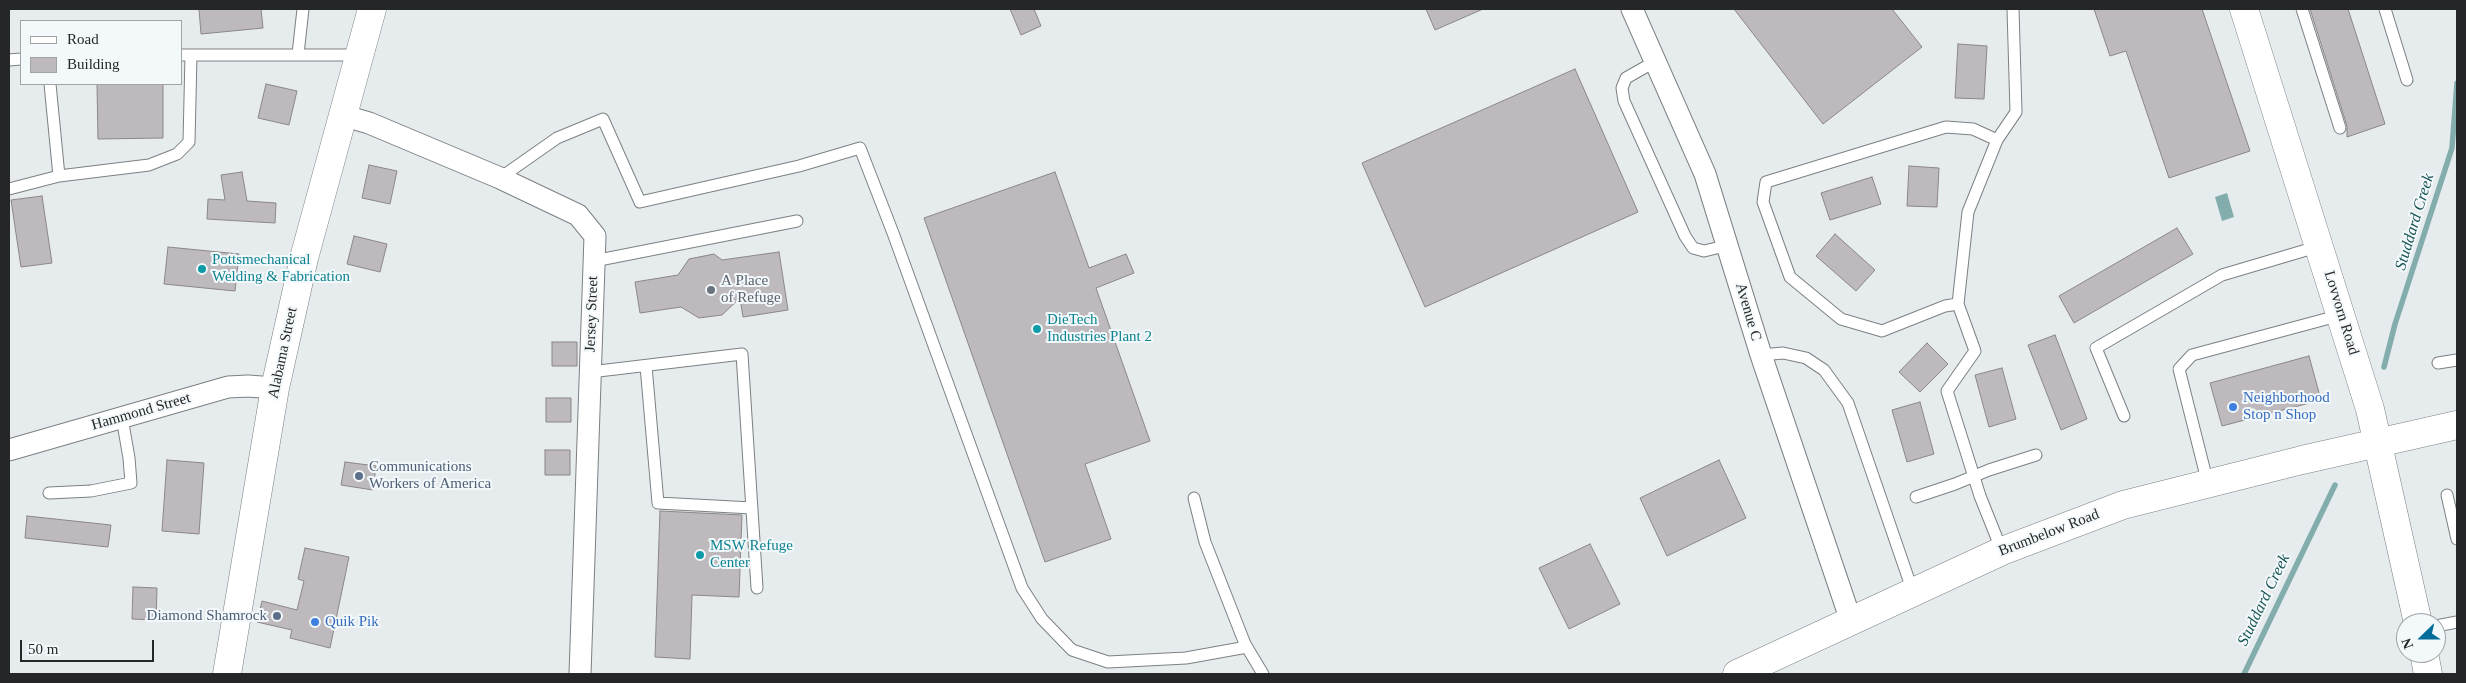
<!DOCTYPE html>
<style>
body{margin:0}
#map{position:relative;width:2466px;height:683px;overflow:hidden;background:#e6ebee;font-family:Georgia,serif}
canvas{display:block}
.frame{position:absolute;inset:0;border:10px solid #252628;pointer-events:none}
.legend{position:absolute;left:20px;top:20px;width:162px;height:65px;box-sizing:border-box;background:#f3f8fb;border:1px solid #a1a4a7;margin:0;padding:6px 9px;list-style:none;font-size:15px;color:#252628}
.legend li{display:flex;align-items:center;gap:10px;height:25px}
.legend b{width:25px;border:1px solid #a1a4a7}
.north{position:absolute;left:2396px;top:613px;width:50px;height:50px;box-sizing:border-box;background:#f3f8fb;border:1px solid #a1a4a7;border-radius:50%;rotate:248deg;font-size:14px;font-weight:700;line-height:20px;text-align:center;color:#252628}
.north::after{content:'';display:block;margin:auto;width:18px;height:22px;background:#026d9a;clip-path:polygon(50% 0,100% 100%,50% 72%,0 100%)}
.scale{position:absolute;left:20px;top:640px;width:134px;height:22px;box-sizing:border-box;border:2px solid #252628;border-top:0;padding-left:6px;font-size:15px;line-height:18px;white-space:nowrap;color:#252628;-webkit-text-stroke:4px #f3f8fb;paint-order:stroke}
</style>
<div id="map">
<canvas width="2466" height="683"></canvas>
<div class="frame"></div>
<ul class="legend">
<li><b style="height:6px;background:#fff"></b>Road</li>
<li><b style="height:14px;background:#bdb9bc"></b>Building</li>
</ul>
<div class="north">N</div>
<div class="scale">50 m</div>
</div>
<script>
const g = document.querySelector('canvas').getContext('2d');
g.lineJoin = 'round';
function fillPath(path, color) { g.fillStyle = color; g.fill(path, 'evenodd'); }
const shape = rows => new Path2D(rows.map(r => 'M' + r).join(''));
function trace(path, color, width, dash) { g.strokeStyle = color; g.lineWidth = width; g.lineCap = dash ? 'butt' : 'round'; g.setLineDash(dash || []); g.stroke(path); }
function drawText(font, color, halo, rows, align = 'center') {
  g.font = font + ' Georgia,serif'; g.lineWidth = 4; g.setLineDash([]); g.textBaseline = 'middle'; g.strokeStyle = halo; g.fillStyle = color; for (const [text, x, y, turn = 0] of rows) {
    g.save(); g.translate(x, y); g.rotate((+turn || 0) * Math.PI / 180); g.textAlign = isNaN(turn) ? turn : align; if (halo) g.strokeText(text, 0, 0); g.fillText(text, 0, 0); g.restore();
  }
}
fillPath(shape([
 [2227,193,2234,217,2222,221,2215,197]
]), '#83adad');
trace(shape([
 [2384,367,2395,324,2452,148,2457,83],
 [2244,674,2335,485]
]), '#83adad', 5.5);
const building = shape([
 [199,9,261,9,263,28,201,34,199,9],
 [1010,9,1034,9,1041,26,1021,35,1010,9],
 [1426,9,1483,9,1435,30,1426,9],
 [1734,9,1892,9,1922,47,1823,124,1734,9],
 [2094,9,2202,9,2250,151,2169,178,2126,51,2110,56,2094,9],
 [2310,9,2348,9,2385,124,2347,137,2347,126,2310,9],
 [1958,44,1987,46,1984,99,1955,98,1958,44],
 [1575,69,1638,212,1425,307,1362,163,1575,69],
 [97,84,163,84,163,138,98,139,97,84],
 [266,84,297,91,289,125,258,118,266,84],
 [369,165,397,171,390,204,362,198,369,165],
 [1909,166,1939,168,1937,207,1907,206,1909,166],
 [242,172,247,201,276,203,275,223,207,219,208,199,225,200,221,175,242,172],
 [1055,172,1089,268,1126,254,1134,273,1096,288,1150,441,1085,464,1111,539,1045,562,924,218,1055,172],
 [1872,177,1881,204,1830,220,1821,193,1872,177],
 [42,196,52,263,21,267,11,200,42,196],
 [2177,228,2193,254,2074,323,2059,296,2177,228],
 [1835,234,1875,270,1856,291,1816,256,1835,234],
 [354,236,387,244,380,272,347,264,354,236],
 [168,247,239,254,235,291,164,284,168,247],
 [779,252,788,310,743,317,740,298,722,315,699,318,681,307,640,313,635,282,678,275,689,259,714,254,722,260,779,252],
 [2055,335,2087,419,2061,430,2028,345,2055,335],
 [552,342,577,342,577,366,552,366,552,342],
 [1927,343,1948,364,1920,392,1899,372,1927,343],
 [2309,356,2321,400,2222,426,2210,383,2309,356],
 [2002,368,2016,419,1989,427,1975,375,2002,368],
 [546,398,571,398,571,422,546,422,546,398],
 [1920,402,1934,454,1907,462,1892,410,1920,402],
 [545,450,570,450,570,475,545,475,545,450],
 [167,460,204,463,199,534,162,531,167,460],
 [1719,460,1746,518,1667,556,1640,498,1719,460],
 [345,462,376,466,373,490,341,485,345,462],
 [660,511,742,515,739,597,692,595,690,659,655,657,660,511],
 [27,516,111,525,108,547,25,538,27,516],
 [1590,544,1620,604,1569,629,1539,568,1590,544],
 [305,548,349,557,330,648,290,638,292,630,257,622,262,601,297,610,304,581,298,579,305,548],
 [133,587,157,588,156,620,132,619,133,587]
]);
fillPath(building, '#bdb9bc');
trace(building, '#8a8689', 1);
const lane = shape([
 [2302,9,2340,128],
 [2385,9,2407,80],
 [298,54,303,9],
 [181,55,358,55],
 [9,60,21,59],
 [1656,61,1626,78,1622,88,1624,101,1685,236,1693,248,1704,251,1729,245],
 [50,84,59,176],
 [500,178,557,138,603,119,640,202,799,166,860,148,893,233,1022,588,1042,619,1072,650,1108,662,1186,658,1247,647],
 [9,189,59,176,149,165,177,154,189,142,191,55],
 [594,261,797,221],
 [1958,304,1945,306,1882,331,1841,319,1790,277,1763,202,1766,182,1946,127,1973,129,1997,140],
 [1761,355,1783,353,1806,358,1824,370,1848,403,1913,592],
 [2438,363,2457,360],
 [646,366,658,503,752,508],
 [590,372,742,354,757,588],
 [2124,416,2096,348,2222,275,2320,246],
 [2208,484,2179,369,2192,355,2341,315],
 [49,493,91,491,131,483,129,458,122,418],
 [2447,495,2457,539],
 [1916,497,1955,484,1989,470,2036,455],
 [1194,498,1205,542,1245,644,1263,674],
 [2002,551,1980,496,1947,391,1975,351,1958,304,1968,212,1997,140,2016,112,2013,9],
 [2436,626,2457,622]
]);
const street = shape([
 [1632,9,1705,174,1761,355,1851,621],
 [342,115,369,123,500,178,578,215,595,236,580,674],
 [9,450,228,387,248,386,275,388]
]);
const secondary = shape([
 [2244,9,2370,409,2418,623],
 [2424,653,2428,674],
 [227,674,275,388,304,258,372,9],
 [1737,674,2002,551,2123,505,2302,460,2457,425]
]);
trace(lane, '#7c8083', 13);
trace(street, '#7c8083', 23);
trace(secondary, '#7c8083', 29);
trace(lane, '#fff', 11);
trace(street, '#fff', 21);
trace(secondary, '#fff', 28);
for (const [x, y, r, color] of [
 [202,269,5,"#0f9aa8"],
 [711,290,5,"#6b7280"],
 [1037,329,5,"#0f9aa8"],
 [2233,407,5,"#3f7fe0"],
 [359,476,5,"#5c6f8a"],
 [700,555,5,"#0f9aa8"],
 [277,616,5,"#5c6f8a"],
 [315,622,5,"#3f7fe0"]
]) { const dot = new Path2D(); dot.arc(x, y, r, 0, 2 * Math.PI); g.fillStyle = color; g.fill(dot); trace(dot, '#f3f8fb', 2); }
drawText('15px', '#0d838f', '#f3f8fb', [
 ["Pottsmechanical",212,260],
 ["Welding & Fabrication",212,277],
 ["DieTech",1047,320],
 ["Industries Plant 2",1047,337],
 ["MSW Refuge",710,546],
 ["Center",710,563]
], 'left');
drawText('15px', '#5b616d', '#f3f8fb', [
 ["A Place",721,281],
 ["of Refuge",721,298]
], 'left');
drawText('15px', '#252628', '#f3f8fb', [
 ["Avenue C",1748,312,74],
 ["Lovvorn Road",2341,313,73],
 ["Jersey Street",592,314,-88],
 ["Alabama Street",283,353,-78],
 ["Hammond Street",141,412,-16],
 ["Brumbelow Road",2049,533,-21]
]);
drawText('15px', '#366cbe', '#f3f8fb', [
 ["Neighborhood",2243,398],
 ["Stop n Shop",2243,415],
 ["Quik Pik",325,622]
], 'left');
drawText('15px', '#4e5e75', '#f3f8fb', [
 ["Communications",369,467],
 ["Workers of America",369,484],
 ["Diamond Shamrock",267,616,"right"]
], 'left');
drawText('italic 16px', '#165353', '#f3f8fb', [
 ["Studdard Creek",2415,222,-73],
 ["Studdard Creek",2264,600,-64]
]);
</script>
